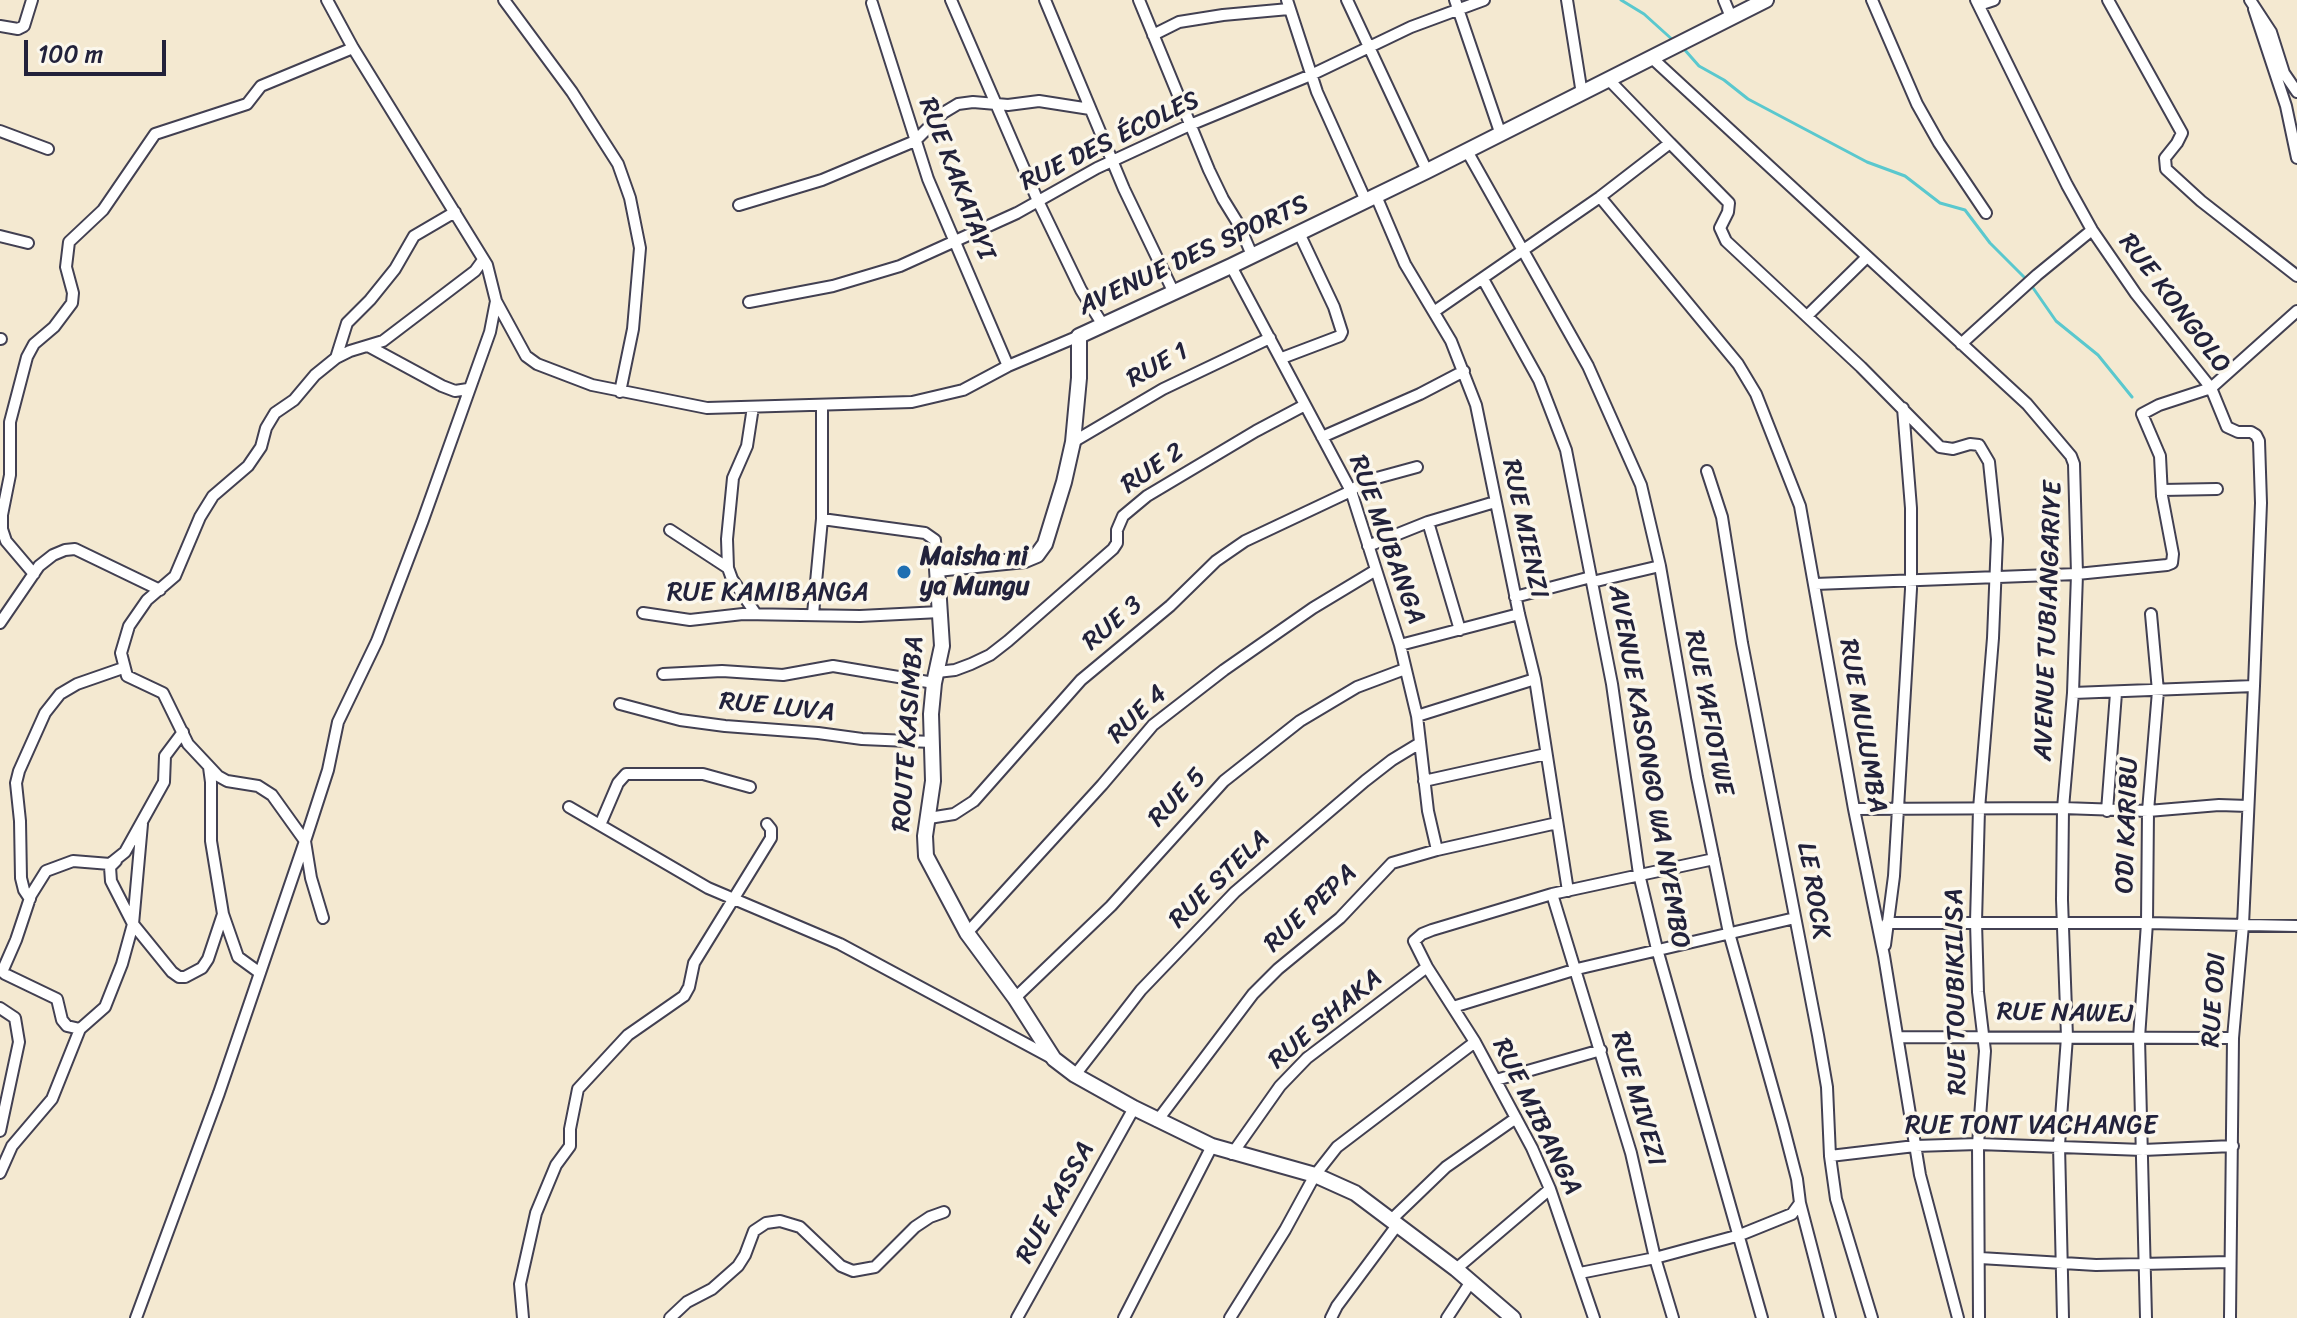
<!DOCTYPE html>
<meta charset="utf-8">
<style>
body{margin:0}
#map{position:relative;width:2297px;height:1318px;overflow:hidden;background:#f4e9d1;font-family:Sriracha,sans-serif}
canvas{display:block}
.scale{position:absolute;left:24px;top:40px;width:142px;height:36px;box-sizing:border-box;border:4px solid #22223b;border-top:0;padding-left:10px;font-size:24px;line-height:28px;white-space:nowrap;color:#22223b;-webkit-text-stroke:6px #fbf7ec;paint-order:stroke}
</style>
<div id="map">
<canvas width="2297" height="1318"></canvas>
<div class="scale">100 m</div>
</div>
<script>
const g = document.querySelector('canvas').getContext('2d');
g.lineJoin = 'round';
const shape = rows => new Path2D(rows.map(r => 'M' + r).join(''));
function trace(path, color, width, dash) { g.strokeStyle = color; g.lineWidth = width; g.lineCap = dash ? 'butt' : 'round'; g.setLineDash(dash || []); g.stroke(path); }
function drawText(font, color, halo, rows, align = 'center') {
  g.font = font + ' Sriracha,sans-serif'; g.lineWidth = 7; g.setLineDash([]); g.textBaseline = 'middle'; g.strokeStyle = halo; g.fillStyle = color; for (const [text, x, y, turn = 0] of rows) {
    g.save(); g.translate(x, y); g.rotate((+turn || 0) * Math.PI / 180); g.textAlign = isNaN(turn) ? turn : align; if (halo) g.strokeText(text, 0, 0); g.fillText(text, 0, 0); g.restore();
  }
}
trace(shape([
 [1621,0,1644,14,1675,42],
 [1684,49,1699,66,1724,80,1748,99,1867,162,1905,176,1940,203,1965,210,1990,243,2026,279],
 [2031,285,2056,321,2098,355,2132,397]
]), '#5ac8ce', 3);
const minor = shape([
 [327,0,353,48,487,265,496,301,526,356,537,364,592,385,707,408,912,402,963,390,1008,366,1079,336],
 [504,0,572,92,618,164,630,198,640,248,633,329,620,392],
 [951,0,1038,201,1081,290,1103,325],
 [1045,0,1124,189,1174,293],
 [1139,0,1209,170,1223,199,1239,225,1252,255],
 [1287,0,1317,92,1366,201],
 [1347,0,1427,171],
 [1455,0,1501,135],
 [1567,0,1582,94],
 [1724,0,1731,17],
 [1872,0,1917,104,1939,143,1986,213],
 [1976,0,2067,185,2092,230,2136,294,2211,388,2227,427,2238,432,2251,432,2256,435,2259,441,2261,503,2254,686,2243,925,2233,1038,2230,1318],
 [2108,0,2182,133,2177,143,2165,158,2166,169,2201,201,2297,276],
 [2250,0,2271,32,2284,73,2297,92],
 [872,3,928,179,1008,366],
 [1979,5,1994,0],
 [2254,9,2286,106,2297,158],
 [0,26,18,29,24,26,32,0],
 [1153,35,1179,22,1223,15,1289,9],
 [1652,58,2027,404,2071,456,2074,464,2077,574,2073,693,2063,808,2062,900,2067,1037,2059,1145,2063,1318],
 [0,131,48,149],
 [1670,143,1729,203,1728,212,1720,228,1726,241,1861,367,1940,447,1953,449,1970,444,1979,445,1989,462,1997,539,1993,638,1979,809,1976,922,1978,992,1985,1051,1978,1144,1979,1318],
 [1467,151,1588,366,1641,485,1660,566,1697,777,1729,933,1783,1125,1797,1179,1800,1203,1830,1318],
 [1376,196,1405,264,1451,341,1476,405,1519,614,1535,679,1568,891],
 [1600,197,1738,364,1756,394,1800,506,1854,809,1884,956,1920,1175,1958,1318],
 [739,205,822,180,915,141,943,113,958,104,973,102,1008,105,1039,101,1090,109],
 [0,236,28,243],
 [1231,266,1351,491,1400,645,1417,716,1428,811,1437,850],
 [1483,279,1539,380,1566,450,1612,684,1639,874,1657,949,1762,1318],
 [749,302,833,286,900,266,1017,213,1097,168,1190,125,1311,75,1411,27,1484,0],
 [1435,311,1600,197,1670,143,1609,80],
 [1807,316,1867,257],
 [0,339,1,339],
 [1961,344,2037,275,2092,230],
 [370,347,442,386,455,391,468,389],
 [336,358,347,323,370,300,395,269,414,236,455,212],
 [1282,358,1340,336,1342,332,1334,307,1299,233],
 [753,407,747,446,733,478,727,539,728,568,732,579,756,614],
 [1322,437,1420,394,1464,371],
 [1073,442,1163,389,1270,338],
 [1707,471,1722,517,1742,643,1818,1035,1827,1087,1830,1156,1836,1199,1872,1318],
 [2162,490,2217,489],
 [822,519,925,533,935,540,937,569],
 [1428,522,1460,630],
 [670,530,728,568],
 [1368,546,1428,522,1495,502],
 [34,574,6,541,2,529,2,515,10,475,10,422,27,357,34,344,54,327,72,303,73,293,66,267,69,242,103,210,155,134,247,104,261,86,353,48],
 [1592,582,1660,566],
 [1815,584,2077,574,2167,565,2172,563,2173,554,2162,496,2160,456,2142,414,2159,405,2211,388,2297,311],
 [1515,597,1591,577],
 [643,613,690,620,743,614,860,616,940,612],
 [813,614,822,519,822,407],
 [0,623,39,566,53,555,65,550,75,549,160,590],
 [1400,645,1519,614],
 [937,672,955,670,971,664,990,655,1008,641,1113,549,1117,543,1117,530,1123,516,1147,496,1256,431,1305,405],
 [663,674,722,671,783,675,833,666,934,683],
 [2073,693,2254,686],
 [620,704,680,720,725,726,818,733,862,739,932,742],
 [1417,716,1535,679],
 [209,767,211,782,211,841,223,914,238,957,260,973],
 [1424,781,1546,754],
 [569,807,708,888,840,944,1052,1058],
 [1854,809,2063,808,2148,811,2219,805,2248,806],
 [2107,811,2116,693],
 [929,818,954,814,974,801,1081,680,1170,606,1216,561,1245,541,1351,491,1362,482,1417,467],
 [600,825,618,783,626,774,703,774,750,787],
 [116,861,110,867,111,881,133,924,172,972,179,977,185,977,202,968,208,959,223,914],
 [1552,894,1631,1153,1655,1258,1673,1318],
 [30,899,24,890,21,878,20,821,16,783,19,771,45,713,60,694,77,684,123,668],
 [323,918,311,878,305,841,328,770,338,722,377,641,423,520,490,332,496,301],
 [1887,923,2147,923,2297,926],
 [967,933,1102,785,1153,725,1224,670,1313,608,1376,570],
 [1885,945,1894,876,1911,589,1911,508,1903,408],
 [0,969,5,974,57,999,62,1020,67,1026,80,1029],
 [2,972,16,940,31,895,46,871,73,861,110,864,125,852,164,782,165,756,183,732],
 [1015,998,1111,906,1224,781,1300,721,1357,687,1405,669],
 [1453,1007,1577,969,1795,918],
 [0,1008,15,1018,19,1042,0,1131],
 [1898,1037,2233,1038],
 [1075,1075,1141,990,1235,892,1365,781,1392,760,1420,743],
 [1496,1080,1601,1050],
 [1157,1121,1253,994,1278,969,1340,918,1392,863,1437,850,1557,823],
 [1232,1154,1280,1086,1307,1058,1427,967],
 [1830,1156,1915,1146,1978,1144,2143,1150,2233,1146],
 [0,1173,12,1146,52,1099,80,1029,105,1007,122,964,133,924,142,824],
 [1392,1219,1446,1167,1516,1118],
 [1980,1258,2096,1265,2230,1262],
 [1456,1269,1550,1189],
 [1580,1273,1655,1258,1740,1235,1792,1214,1800,1203],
 [136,1318,219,1093,305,841,272,795,258,786,227,781,218,776,188,744,163,693,127,676,121,653,129,626,147,600,175,576,200,517,213,496,248,466,261,447,266,428,275,413,294,400,315,375,336,358,350,351,383,341,475,271,483,260],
 [523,1318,520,1284,536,1213,556,1165,570,1146,570,1129,578,1089,628,1035,684,996,689,987,694,963,771,838,771,829,767,824],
 [670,1318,687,1302,712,1289,738,1266,745,1255,754,1231,766,1223,780,1221,800,1227,841,1266,853,1271,875,1267,915,1227,930,1217,944,1212],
 [1017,1318,1134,1108],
 [1124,1318,1212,1146],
 [1230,1318,1285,1230,1315,1175,1337,1147,1475,1042],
 [1331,1318,1337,1306,1398,1224],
 [1447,1318,1470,1283],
 [1594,1318,1550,1189,1532,1148,1475,1042,1427,967,1414,941,1422,934,1432,930,1552,894,1714,859],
 [2146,1318,2139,1038,2147,923,2148,811,2158,691,2151,614]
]);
const tertiary = shape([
 [1513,1318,1456,1269,1355,1193,1315,1175,1212,1146,1134,1108,1075,1075,1054,1059,1015,998,967,933,926,856,925,836,933,781,931,714,934,683,942,646,937,569,1025,560,1037,555,1045,544,1064,482,1073,442,1079,378,1079,336,1231,266,1427,171,1766,0]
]);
trace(minor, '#424052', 14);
trace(tertiary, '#424052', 18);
trace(minor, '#fff', 10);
trace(tertiary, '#fff', 14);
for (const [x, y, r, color] of [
 [904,572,8,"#1f6fb2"]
]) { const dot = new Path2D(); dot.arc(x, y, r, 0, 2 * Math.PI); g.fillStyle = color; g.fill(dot); trace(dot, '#fbf7ec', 3); }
drawText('26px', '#22223b', '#fbf7ec', [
 ["RUE DES ÉCOLES",1110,142,-26],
 ["RUE KAKATAYI",956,179,69],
 ["AVENUE DES SPORTS",1194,256,-25],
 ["RUE KONGOLO",2174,304,53],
 ["RUE 1",1158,366,-29],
 ["RUE 2",1153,469,-34],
 ["RUE MIENZI",1524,529,78],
 ["RUE MUBANGA",1386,540,70],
 ["RUE KAMIBANGA",768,593],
 ["AVENUE TUBIANGARIYE",2049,621,-88],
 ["RUE 3",1113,624,-40],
 ["RUE LUVA",777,708,6],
 ["RUE YAFIOTWE",1708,713,79],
 ["RUE 4",1138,715,-44],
 ["RUE MULUMBA",1862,726,80],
 ["ROUTE KASIMBA",909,734,-86],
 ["AVENUE KASONGO WA NYEMBO",1648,767,80],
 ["RUE 5",1178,798,-46],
 ["ODI KARIBU",2128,825,-88],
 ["RUE STELA",1220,880,-44],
 ["LE ROCK",1813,891,80],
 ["RUE PEPA",1311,909,-43],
 ["RUE TOUBIKILISA",1957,992,-91],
 ["RUE ODI",2215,1000,-86],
 ["RUE NAWEJ",2065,1014,1],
 ["RUE SHAKA",1326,1020,-40],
 ["RUE MIVEZI",1637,1099,74],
 ["RUE MIBANGA",1536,1117,64],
 ["RUE TONT VACHANGE",2031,1126],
 ["RUE KASSA",1056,1203,-61]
]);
drawText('bold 26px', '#22223b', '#fbf7ec', [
 ["Maisha ni",920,557],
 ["ya Mungu",920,587]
], 'left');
</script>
